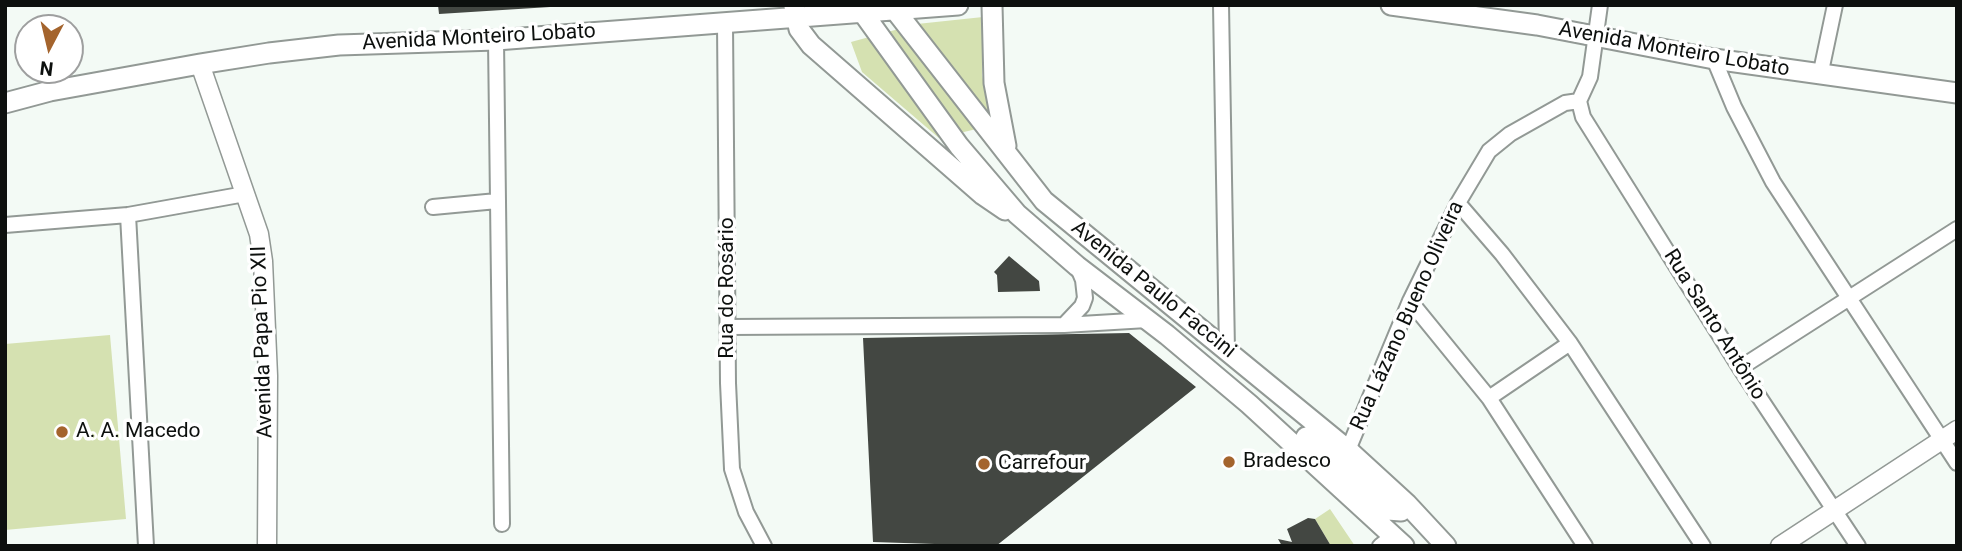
<!DOCTYPE html>
<meta charset="utf-8">
<style>
body{margin:0}
#map{position:relative;width:1962px;height:551px;overflow:hidden;background:#f3faf5;font-family:Roboto,sans-serif}
canvas{display:block}
.frame{position:absolute;inset:0;border:7px solid #0d100e;pointer-events:none}
.north{position:absolute;left:14px;top:14px;width:70px;height:70px;box-sizing:border-box;background:#fff;border:2px solid #9e9f9f;border-radius:50%;rotate:187deg;font-size:19px;font-weight:700;line-height:28px;text-align:center;color:#0d100e}
.north::after{content:'';display:block;margin:auto;width:24px;height:32px;background:#a4642d;clip-path:polygon(50% 0,100% 100%,50% 72%,0 100%)}
</style>
<div id="map">
<canvas width="1962" height="551"></canvas>
<div class="frame"></div>
<div class="north">N</div>
</div>
<script>
const g = document.querySelector('canvas').getContext('2d');
g.lineJoin = 'round';
function fillPath(path, color) { g.fillStyle = color; g.fill(path, 'evenodd'); }
const shape = rows => new Path2D(rows.map(r => 'M' + r).join(''));
function trace(path, color, width, dash) { g.strokeStyle = color; g.lineWidth = width; g.lineCap = dash ? 'butt' : 'round'; g.setLineDash(dash || []); g.stroke(path); }
function drawText(font, color, halo, rows, align = 'center') {
  g.font = font + ' Roboto,sans-serif'; g.lineWidth = 7; g.setLineDash([]); g.textBaseline = 'middle'; g.strokeStyle = halo; g.fillStyle = color; for (const [text, x, y, turn = 0] of rows) {
    g.save(); g.translate(x, y); g.rotate((+turn || 0) * Math.PI / 180); g.textAlign = isNaN(turn) ? turn : align; if (halo) g.strokeText(text, 0, 0); g.fillText(text, 0, 0); g.restore();
  }
}
fillPath(shape([
 [983,17,982,75,993,125,939,138,862,72,851,42,917,24],
 [110,335,126,519,5,530,5,344],
 [1330,509,1355,546,1331,546,1315,519]
]), '#d5e1b1');
fillPath(shape([
 [438,5,550,5,550,7,439,14],
 [1009,256,1039,281,1040,291,998,292,997,275,994,272],
 [1129,333,1196,387,996,546,873,542,863,338],
 [1308,518,1315,519,1331,546,1282,546,1278,539,1292,542,1287,529]
]), '#434742');
const minor = shape([
 [1221,5,1227,350],
 [725,24,728,383,732,469,746,512,764,546],
 [496,40,502,524],
 [1714,59,1734,107,1773,182,1957,463],
 [1820,76,1835,5],
 [1579,101,1583,117,1740,368,1858,546],
 [1579,101,1590,77,1600,5],
 [1458,203,1502,254,1570,343,1703,546],
 [433,207,497,201],
 [128,215,146,546],
 [5,225,128,215,245,194],
 [1410,301,1489,398,1585,546],
 [1064,325,1082,306,1085,298,1083,280,1078,268],
 [729,327,1064,325,1147,320],
 [1740,368,1957,229],
 [1489,398,1570,343],
 [1348,450,1410,301,1458,203,1489,151,1510,134,1565,103,1579,101],
 [1380,546,1394,535]
]);
const tertiary = shape([
 [200,64,259,234,263,261,268,376,267,546],
 [1780,546,1957,430]
]);
const secondary = shape([
 [891,5,1044,201,1348,450,1407,504,1446,546],
 [992,5,994,83,1006,146],
 [1391,5,1537,25,1714,59,1957,93],
 [794,6,799,29,811,45,983,195,1005,210],
 [858,6,959,146,1017,214,1077,266,1167,335,1249,404,1404,546],
 [5,103,50,91,200,64,269,53,339,45,496,40,958,5],
 [1306,437,1388,510,1401,511,1407,504]
]);
trace(minor, '#929995', 18);
trace(tertiary, '#929995', 21);
trace(secondary, '#929995', 23);
trace(minor, '#fff', 14);
trace(tertiary, '#fff', 18);
trace(secondary, '#fff', 19);
for (const [x, y, r, color] of [
 [62,432,7,"#a4642d"],
 [1229,462,7,"#a4642d"],
 [984,464,7,"#a4642d"]
]) { const dot = new Path2D(); dot.arc(x, y, r, 0, 2 * Math.PI); g.fillStyle = color; g.fill(dot); trace(dot, '#fff', 2.5); }
drawText('21px', '#0d100e', '#fff', [
 ["Avenida Monteiro Lobato",479,38,-3],
 ["Avenida Monteiro Lobato",1674,50,10],
 ["Rua do Rosário",728,288,-90],
 ["Avenida Paulo Faccini",1153,290,39],
 ["Rua Lázano Bueno Oliveira",1408,316,-66],
 ["Rua Santo Antônio",1714,325,58],
 ["Avenida Papa Pio XII",263,342,-92]
]);
drawText('21px', '#0d100e', '#fff', [
 ["A. A. Macedo",76,432],
 ["Bradesco",1243,462],
 ["Carrefour",998,464]
], 'left');
</script>
